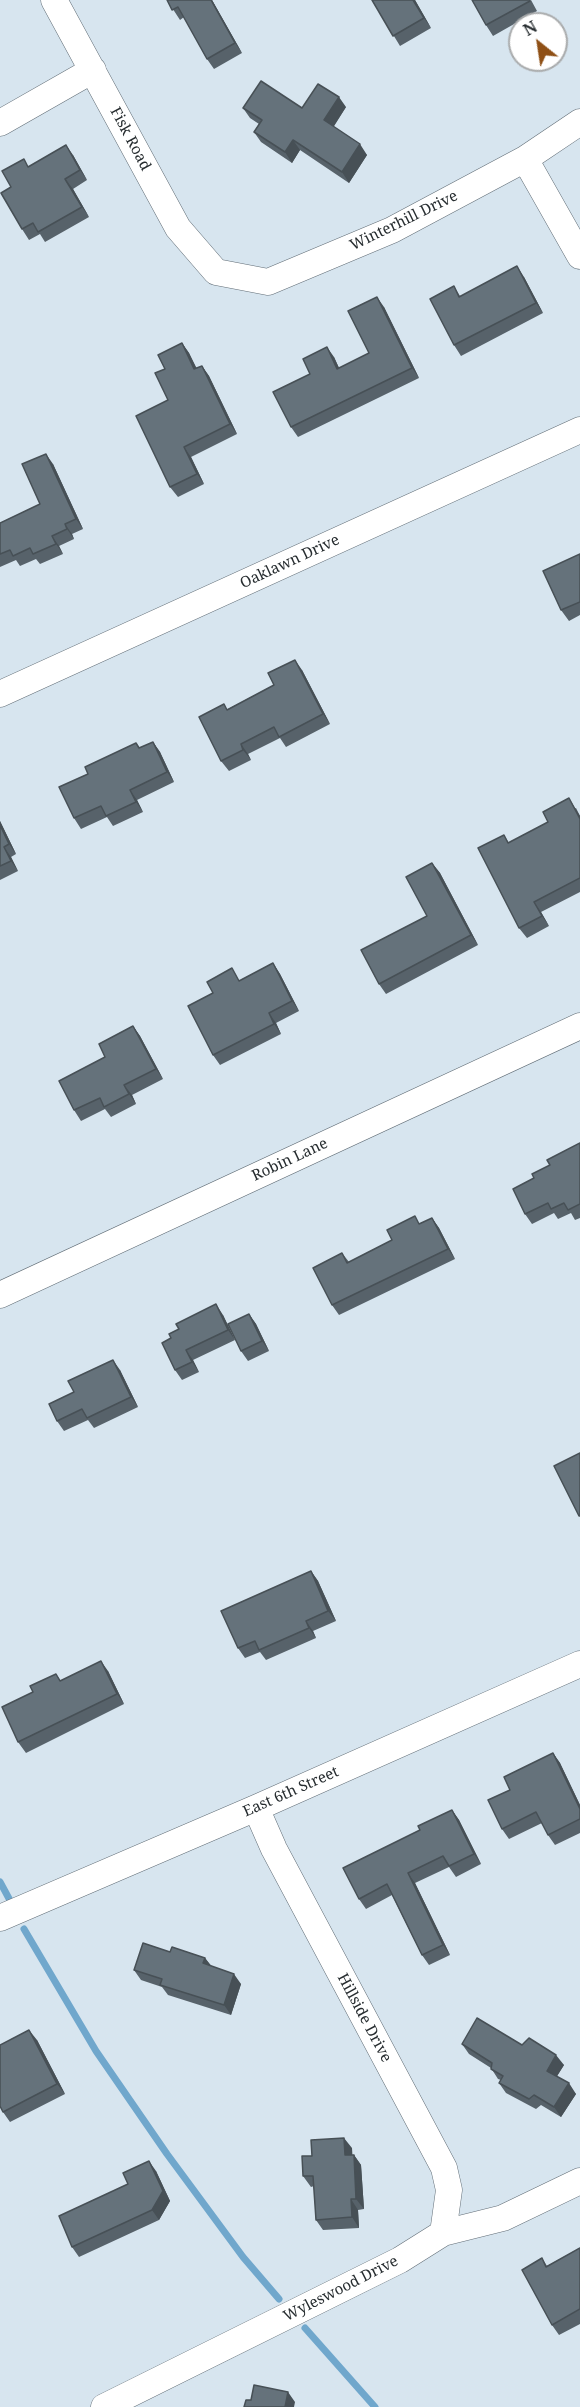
<!DOCTYPE html>
<style>
body{margin:0}
#map{position:relative;width:580px;height:2407px;overflow:hidden;background:#d7e5ef;font-family:"Noto Serif",serif}
canvas{display:block}
.north{position:absolute;left:508px;top:12px;width:60px;height:60px;box-sizing:border-box;background:#fff;border:2px solid #a9abac;border-radius:50%;rotate:330deg;font-size:16px;font-weight:700;line-height:24px;text-align:center;color:#272d30}
.north::after{content:'';display:block;margin:auto;width:21px;height:27px;background:#8f5016;clip-path:polygon(50% 0,100% 100%,50% 72%,0 100%)}
</style>
<div id="map">
<canvas width="580" height="2407"></canvas>
<div class="north">N</div>
</div>
<script>
const g = document.querySelector('canvas').getContext('2d');
g.lineJoin = 'round';
const shape = rows => new Path2D(rows.map(r => 'M' + r).join(''));
function trace(path, color, width, dash) { g.strokeStyle = color; g.lineWidth = width; g.lineCap = dash ? 'butt' : 'round'; g.setLineDash(dash || []); g.stroke(path); }
function fillPath(path, color) { g.fillStyle = color; g.fill(path, 'evenodd'); }
function drawText(font, color, halo, rows, align = 'center') {
  g.font = font + ' "Noto Serif",serif'; g.lineWidth = 6; g.setLineDash([]); g.textBaseline = 'middle'; g.strokeStyle = halo; g.fillStyle = color; for (const [text, x, y, turn = 0] of rows) {
    g.save(); g.translate(x, y); g.rotate((+turn || 0) * Math.PI / 180); g.textAlign = isNaN(turn) ? turn : align; if (halo) g.strokeText(text, 0, 0); g.fillText(text, 0, 0); g.restore();
  }
}
trace(shape([
 [0,1882,13,1906],
 [24,1929,96,2051,167,2154,243,2257,279,2299],
 [305,2328,375,2407]
]), '#70a7cc', 7);
const minor = shape([
 [54,0,178,228,216,272,268,282,392,230,525,159,580,122],
 [0,123,93,70],
 [525,159,580,256],
 [0,694,580,430],
 [0,1295,580,1026],
 [256,1808,274,1849,444,2168,449,2190,443,2233],
 [0,1918,256,1808,580,1664],
 [104,2407,400,2260,443,2233,503,2218,580,2181]
]);
trace(minor, '#616d76', 27);
trace(minor, '#fff', 26);
fillPath(shape([
 [167,0,212,0,242,53,214,69,207,59,184,17,180,20],
 [372,0,415,0,431,28,400,46],
 [531,0,537,11,493,36,486,25],
 [346,107,333,127,367,155,349,183,300,150,292,163,261,142,254,132,259,124,250,118,243,108],
 [73,155,87,180,73,189,89,217,45,242,40,234,29,240,22,229,29,167],
 [524,277,543,313,461,356,454,345,454,286,460,296],
 [384,307,419,378,298,437,291,427,310,374,334,357,339,368,369,353],
 [182,343,189,353,196,368,202,366,209,376,237,434,191,457,204,484,178,497,170,487,168,400,165,369],
 [53,464,83,529,72,534,74,539,59,546,63,554,40,564,36,559,20,566,16,560,0,567,0,523,40,504],
 [580,554,580,615,569,621,561,610],
 [302,670,330,724,286,747,280,738,248,754,251,760,229,771,221,761,228,709,274,685],
 [153,742,160,752,174,782,137,800,143,812,113,826,107,817,81,829,74,818,88,774,136,743,140,748],
 [576,808,580,816,580,892,541,912,549,926,527,938,519,928,504,835,509,843],
 [0,821,16,854,11,857,18,871,0,880],
 [432,863,440,873,478,945,386,994,379,984,427,916],
 [273,963,280,974,299,1011,276,1023,281,1034,220,1065,213,1055,241,980],
 [133,1026,140,1036,163,1079,132,1095,136,1104,111,1117,105,1109,81,1121,74,1110,105,1057],
 [580,1143,580,1218,575,1220,571,1213,558,1219,554,1213,532,1224,525,1214,534,1178,550,1165],
 [432,1218,439,1228,455,1259,339,1315,332,1305,342,1253,349,1262,392,1240],
 [249,1314,256,1324,269,1351,248,1361,241,1351],
 [223,1315,235,1340,193,1360,199,1372,182,1380,175,1370,171,1338],
 [120,1370,138,1407,94,1428,88,1420,64,1431,57,1421,74,1392],
 [311,1571,318,1581,336,1621,313,1631,316,1638,266,1660,260,1652,245,1658,238,1648],
 [108,1671,124,1704,26,1753,18,1742,33,1692,56,1674,61,1681],
 [553,1753,560,1763,580,1805,580,1833,555,1845,548,1835,542,1823,509,1839,502,1829,510,1790],
 [452,1810,459,1820,481,1864,456,1877,449,1867,415,1883,450,1955,429,1965,422,1955,392,1895,366,1909,359,1899,420,1830],
 [170,1952,205,1958,211,1966,241,1984,231,2015,168,1995,162,1987,141,1980,134,1970],
 [37,2040,65,2094,10,2122,3,2112],
 [462,2044,522,2045,564,2065,557,2076,576,2094,561,2117,541,2105,536,2109,506,2093,499,2083,501,2080,498,2079,491,2068,469,2054],
 [352,2148,352,2155,354,2155,361,2165,364,2209,358,2210,359,2228,323,2230,316,2220,314,2186,311,2187,303,2176,312,2156],
 [156,2171,170,2201,159,2220,79,2257,72,2247],
 [580,2248,580,2324,559,2335,552,2325,542,2258,547,2266]
]), '#57626a');
fillPath(shape([
 [211,0,212,0,242,53,235,43],
 [413,0,415,0,431,28,424,18],
 [339,97,346,107,331,131,324,120],
 [293,140,300,150,292,163,285,152],
 [360,144,367,155,349,183,342,172],
 [66,145,73,155,87,180,80,170],
 [65,179,73,189,89,217,82,207],
 [517,266,524,277,543,313,536,303],
 [377,297,384,307,419,378,412,368],
 [182,343,189,353,202,379,194,369],
 [327,347,334,357,344,379,337,369],
 [202,366,209,376,237,434,230,424],
 [184,447,191,457,204,484,197,474],
 [46,454,53,464,83,529,76,519],
 [65,524,72,534,74,539,67,529],
 [52,536,59,546,63,554,56,544],
 [295,660,302,670,330,724,323,714],
 [153,742,160,752,174,782,167,772],
 [241,744,248,754,251,760,243,750],
 [130,790,137,800,143,812,136,802],
 [569,798,580,816,580,819],
 [0,821,16,854,9,844,0,825],
 [4,847,11,857,18,871,11,861],
 [432,863,440,873,478,945,471,935],
 [534,902,541,912,549,926,542,916],
 [273,963,280,974,299,1011,292,1001],
 [269,1013,276,1023,281,1034,274,1024],
 [133,1026,140,1036,163,1079,156,1069],
 [124,1085,132,1095,136,1104,129,1094],
 [432,1218,439,1228,455,1259,448,1249],
 [216,1304,223,1315,235,1340,228,1330],
 [249,1314,256,1324,269,1351,262,1341],
 [186,1350,193,1360,199,1372,192,1362],
 [113,1360,120,1370,138,1407,131,1397],
 [311,1571,318,1581,336,1621,328,1611],
 [306,1621,313,1631,316,1638,309,1628],
 [101,1661,108,1671,124,1704,117,1694],
 [553,1753,560,1763,580,1805,580,1809],
 [452,1810,459,1820,481,1864,474,1854],
 [408,1873,415,1883,450,1955,443,1945],
 [205,1958,213,1968,203,1963],
 [234,1974,241,1984,231,2015,224,2005],
 [29,2030,37,2040,65,2094,57,2084],
 [556,2055,564,2065,554,2081,547,2071],
 [569,2083,576,2094,561,2117,554,2107],
 [344,2138,352,2148,353,2165,345,2155],
 [354,2155,361,2165,364,2209,356,2199],
 [149,2161,156,2171,170,2201,159,2220,152,2210],
 [351,2199,358,2210,359,2228,352,2217],
 [288,2392,295,2402,294,2407,285,2407]
]), '#475056');
const building = shape([
 [167,0,211,0,235,43,207,59,178,7,172,10,167,0],
 [372,0,413,0,424,18,393,36,372,0],
 [472,0,529,0,530,1,486,25,472,0],
 [261,81,302,108,318,84,339,97,324,120,360,144,342,172,293,140,285,152,254,132,262,120,243,108,261,81],
 [66,145,80,170,65,179,82,207,38,232,33,223,22,229,1,193,11,187,2,171,24,159,28,167,66,145],
 [517,266,536,303,454,345,430,299,454,286,459,297,517,266],
 [377,297,412,368,291,427,273,392,310,374,303,359,327,347,337,369,369,353,348,311,377,297],
 [182,343,194,369,202,366,230,424,184,447,197,474,170,487,136,416,168,400,155,373,165,369,158,355,182,343],
 [46,454,76,519,65,524,67,529,52,536,56,544,33,554,30,548,13,556,10,550,0,554,0,523,40,504,22,464,46,454],
 [580,554,580,602,561,610,543,571,580,554],
 [295,660,323,714,279,737,274,727,241,744,243,750,221,761,199,717,224,704,227,710,274,685,268,673,295,660],
 [153,742,167,772,130,790,136,802,106,816,101,806,74,818,59,787,88,774,85,767,136,743,139,748,153,742],
 [569,798,580,819,580,878,534,902,542,916,519,928,478,848,504,835,508,843,548,822,543,812,569,798],
 [0,825,9,844,4,847,11,861,0,866,0,825],
 [432,863,471,935,379,984,361,950,427,916,406,877,432,863],
 [273,963,292,1001,269,1013,274,1024,213,1055,188,1006,213,993,207,982,232,968,239,981,273,963],
 [133,1026,156,1069,124,1085,129,1094,104,1107,100,1098,74,1110,59,1081,105,1057,99,1044,133,1026],
 [580,1143,580,1204,568,1210,564,1203,551,1209,548,1203,525,1214,513,1189,534,1178,532,1174,550,1165,547,1160,580,1143],
 [415,1216,419,1224,432,1218,448,1249,332,1305,313,1268,342,1253,347,1263,392,1240,387,1230,415,1216],
 [216,1304,228,1330,186,1350,192,1362,175,1370,162,1343,171,1338,169,1334,179,1329,176,1324,216,1304],
 [249,1314,262,1341,241,1351,228,1324,249,1314],
 [113,1360,131,1397,87,1418,82,1409,57,1421,49,1404,74,1392,68,1381,113,1360],
 [580,1453,580,1516,579,1516,554,1466,580,1453],
 [311,1571,328,1611,306,1621,309,1628,259,1650,255,1641,238,1648,221,1611,311,1571],
 [101,1661,117,1694,18,1742,2,1707,33,1692,30,1686,56,1674,60,1681,101,1661],
 [553,1753,580,1809,580,1819,548,1835,536,1812,502,1829,488,1800,510,1790,504,1777,553,1753],
 [452,1810,474,1854,449,1866,443,1856,408,1873,443,1945,422,1955,387,1884,359,1899,343,1868,420,1830,418,1826,452,1810],
 [143,1943,170,1952,172,1947,205,1958,203,1963,234,1974,224,2005,160,1985,162,1979,134,1970,143,1943],
 [477,2018,522,2045,529,2038,556,2055,547,2071,569,2083,554,2107,534,2095,529,2099,499,2083,503,2076,491,2069,492,2063,462,2044,477,2018],
 [29,2030,57,2084,3,2112,0,2106,0,2045,29,2030],
 [344,2138,345,2155,354,2155,356,2199,351,2199,352,2217,316,2220,313,2176,303,2176,302,2156,312,2156,311,2140,344,2138],
 [149,2161,163,2191,152,2210,72,2247,59,2216,128,2184,123,2173,149,2161],
 [580,2248,580,2309,552,2325,522,2270,542,2258,546,2267,580,2248],
 [254,2385,288,2392,285,2407,244,2407,246,2400,251,2400,254,2385]
]);
fillPath(building, '#65727b');
trace(building, '#475056', 1.5);
drawText('15px', '#272d30', '#fff', [
 ["Fisk Road",130,139,62],
 ["Winterhill Drive",404,221,-26],
 ["Oaklawn Drive",290,562,-25],
 ["Robin Lane",290,1160,-25],
 ["East 6th Street",291,1792,-24],
 ["Hillside Drive",364,2018,62],
 ["Wyleswood Drive",341,2289,-27]
]);
</script>
